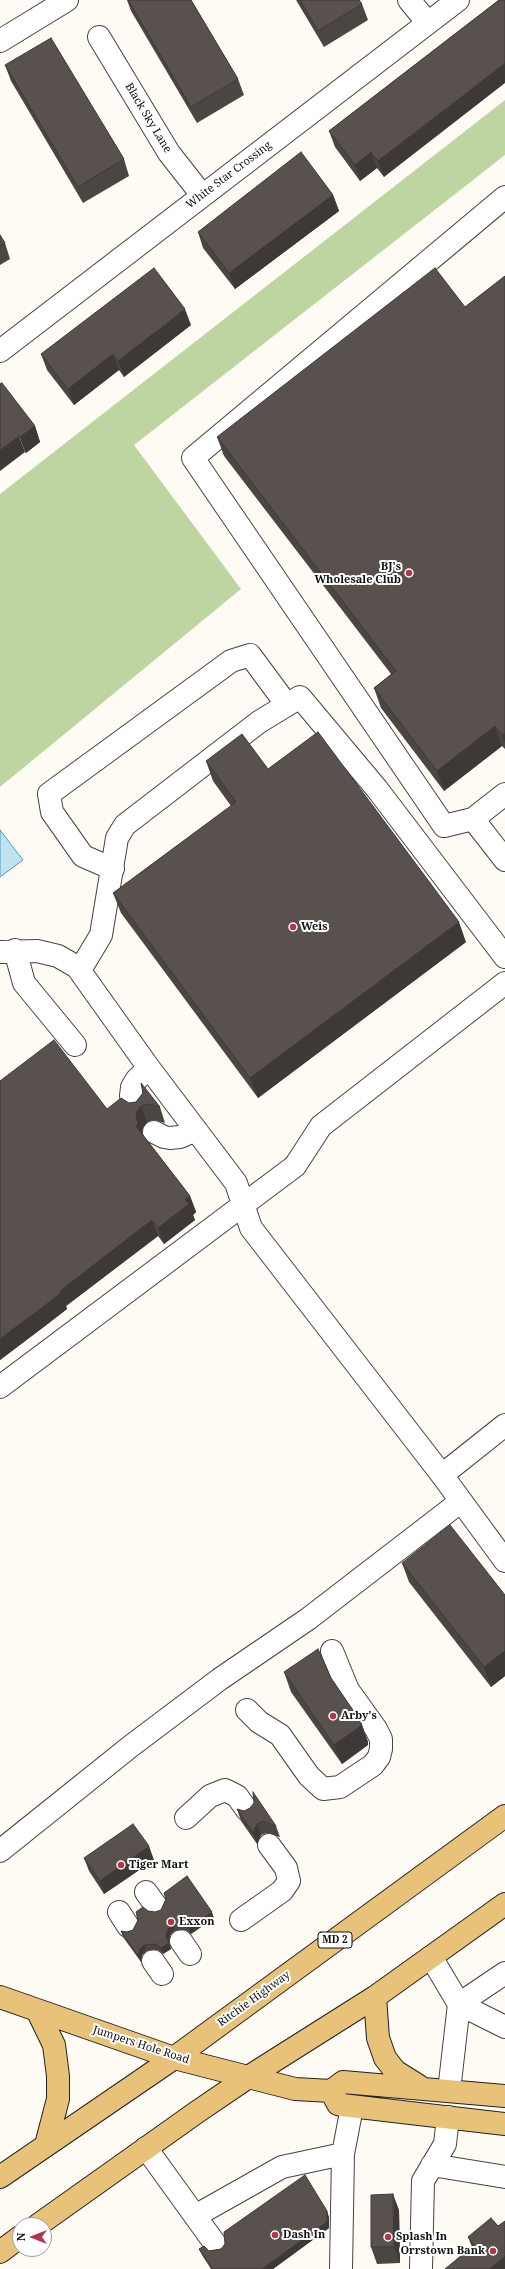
<!DOCTYPE html>
<style>
body{margin:0}
#map{position:relative;width:505px;height:2269px;overflow:hidden;background:#fefbf5;font-family:"Noto Serif",serif}
canvas{display:block}
.north{position:absolute;left:12px;top:2217px;width:40px;height:40px;box-sizing:border-box;background:#fff;border:1px solid #9f9f9f;border-radius:50%;rotate:270deg;font-size:11px;font-weight:700;line-height:16px;text-align:center;color:#101010}
.north::after{content:'';display:block;margin:auto;width:14px;height:18px;background:#b2374a;clip-path:polygon(50% 0,100% 100%,50% 72%,0 100%)}
</style>
<div id="map">
<canvas width="505" height="2269"></canvas>
<div class="north">N</div>
</div>
<script>
const g = document.querySelector('canvas').getContext('2d');
g.lineJoin = 'round';
function fillPath(path, color) { g.fillStyle = color; g.fill(path, 'evenodd'); }
const shape = rows => new Path2D(rows.map(r => 'M' + r).join(''));
function trace(path, color, width, dash) { g.strokeStyle = color; g.lineWidth = width; g.lineCap = dash ? 'butt' : 'round'; g.setLineDash(dash || []); g.stroke(path); }
function drawText(font, color, halo, rows, align = 'center') {
  g.font = font + ' "Noto Serif",serif'; g.lineWidth = 4; g.setLineDash([]); g.textBaseline = 'middle'; g.strokeStyle = halo; g.fillStyle = color; for (const [text, x, y, turn = 0] of rows) {
    g.save(); g.translate(x, y); g.rotate((+turn || 0) * Math.PI / 180); g.textAlign = isNaN(turn) ? turn : align; if (halo) g.strokeText(text, 0, 0); g.fillText(text, 0, 0); g.restore();
  }
}
fillPath(shape([
 [505,100,505,155,134,445,241,589,0,787,0,494]
]), '#bed5a2');
const water = shape([
 [0,830,23,860,0,877,0,830]
]);
fillPath(water, '#bfe3f0');
trace(water, '#4e9ebf', 1);
const minor = shape([
 [409,0,428,23],
 [99,37,169,153,202,195],
 [0,41,67,0],
 [0,351,458,0],
 [505,794,473,819,505,860],
 [473,819,444,826,193,458,505,197],
 [113,869,83,856,52,812,49,794,231,661,250,655,287,705],
 [15,950,24,983,75,1045],
 [0,952,37,951,58,956,77,967,149,1068,236,1183,251,1228,442,1475,505,1561],
 [80,970,101,935,117,838,125,825,259,722,300,697,377,789,505,957],
 [136,1107,131,1096,132,1087,137,1079,149,1068],
 [154,1132,164,1137,170,1138,180,1137,196,1130],
 [0,1387,295,1166,321,1126,505,983],
 [442,1475,505,1425],
 [247,1710,259,1722,280,1735,309,1776,323,1789,340,1787,373,1765,379,1757,381,1749,381,1739,376,1729,348,1690,332,1651],
 [186,1818,210,1796,225,1790,237,1796,247,1810],
 [0,1851,131,1746,220,1679,308,1619,460,1502],
 [146,1892,156,1906],
 [119,1912,128,1926],
 [241,1920,282,1891,289,1881,286,1868,269,1845],
 [181,1941,190,1954],
 [431,1957,459,2004,449,2091],
 [153,1961,162,1974],
 [459,2004,505,1973],
 [459,2004,505,2027],
 [146,2148,216,2245],
 [432,2165,505,2177],
 [195,2216,282,2167,343,2154],
 [341,2269,343,2154,352,2107],
 [421,2269,423,2181,445,2144,448,2117]
]);
const major = shape([
 [0,1997,174,2058,295,2089,331,2091,343,2082,505,2096],
 [375,1997,378,2038,385,2058,395,2071,419,2086],
 [37,2010,54,2045,58,2076,58,2099,46,2145],
 [331,2091,338,2104,342,2105,505,2124],
 [0,2177,174,2058,505,1816],
 [38,2225,197,2112,250,2076,375,1997,505,1904],
 [0,2252,20,2237]
]);
trace(minor, '#434343', 24);
trace(major, '#212121', 24);
trace(minor, '#fff', 22);
trace(major, '#e9c27a', 22);
fillPath(shape([
 [127,0,191,0,238,79,244,95,197,123,131,11],
 [296,0,359,0,362,4,368,20,324,47],
 [499,0,384,177,377,168,360,181,335,147,329,131],
 [5,65,124,159,129,176,83,203,11,81],
 [333,195,339,211,235,289,203,248,198,232],
 [0,235,5,243,10,259,0,265],
 [505,276,505,749,502,746,444,791,381,708,374,688,391,674,224,456,217,437,465,307],
 [191,325,124,377,119,370,74,405,47,370,41,354],
 [0,384,35,426,40,442,26,453,25,452],
 [206,761,268,769,466,942,258,1098,121,913,113,893,231,806,213,781],
 [0,1081,107,1109,136,1102,143,1093,160,1107,165,1123,154,1120,147,1122,143,1127,142,1132,142,1134,190,1196,196,1212,193,1215,195,1220,164,1244,158,1236,66,1306,67,1309,45,1326,0,1360],
 [402,1563,505,1595,505,1676,491,1687,409,1582],
 [284,1672,331,1678,361,1722,368,1742,368,1745,342,1764,291,1692],
 [237,1809,276,1826,280,1837,267,1833,261,1835,257,1844,241,1821],
 [84,1858,154,1860,104,1894,89,1871],
 [148,1911,155,1912,214,1918,191,1934,186,1930,174,1931,170,1935,169,1942,171,1949,163,1954,158,1950,146,1951,142,1955,141,1962,123,1937,121,1931,127,1932,133,1930],
 [399,2210,400,2263,377,2264,371,2247],
 [329,2217,329,2228,273,2269,211,2269,202,2255,199,2249,209,2251,221,2249],
 [498,2226,472,2247,468,2237]
]), '#4c4643');
fillPath(shape([
 [505,63,505,83,384,177,378,161],
 [371,152,377,168,360,181,355,165],
 [333,195,339,211,235,289,229,273],
 [185,309,191,325,124,377,118,361],
 [113,354,119,370,74,405,68,389],
 [35,426,40,442,26,453,20,437],
 [19,436,25,452,0,471,0,450],
 [495,726,502,746,444,791,437,771],
 [505,733,505,743,502,735],
 [459,922,466,942,258,1098,250,1078],
 [141,1106,147,1122,143,1127,142,1132,144,1140,136,1126,136,1117,137,1111],
 [190,1196,196,1212,193,1215,195,1220,164,1244,158,1228,185,1200],
 [152,1220,158,1236,66,1306,67,1309,45,1326,0,1360,0,1339,60,1291],
 [505,1651,505,1676,491,1687,484,1667],
 [361,1722,368,1742,368,1745,342,1764,334,1745],
 [257,1824,261,1835,257,1844,253,1833],
 [149,1846,154,1860,104,1894,100,1881],
 [212,1912,214,1918,191,1934,189,1928],
 [172,1925,174,1931,170,1935,169,1942,166,1936,168,1929],
 [169,1943,171,1949,163,1954,161,1948],
 [144,1945,146,1951,142,1955,141,1962,138,1956,140,1949],
 [393,2194,399,2210,400,2263,394,2247],
 [327,2211,329,2217,329,2228,273,2269,262,2269],
 [505,2256,505,2269,489,2269]
]), '#3e3937');
const building = shape([
 [128,0,191,0,238,79,191,107,128,0],
 [300,0,359,0,362,4,318,31,300,0],
 [499,0,505,0,505,63,378,161,371,152,355,165,329,131,499,0],
 [51,38,124,159,78,187,5,65,51,38],
 [301,152,333,195,229,273,198,232,301,152],
 [0,235,5,243,0,246,0,235],
 [154,268,185,309,118,361,113,354,68,389,41,354,154,268],
 [435,268,465,307,505,276,505,733,502,735,495,726,437,771,374,688,396,671,217,437,435,268],
 [2,383,35,426,20,437,19,436,0,450,0,384,2,383],
 [318,732,459,922,250,1078,113,893,236,802,206,761,242,734,268,769,318,732],
 [54,1040,107,1109,121,1098,129,1103,136,1102,143,1093,141,1083,160,1107,148,1104,141,1106,137,1111,136,1117,138,1124,136,1126,190,1196,185,1200,189,1204,158,1228,152,1220,60,1291,61,1293,39,1310,0,1339,0,1081,54,1040],
 [450,1525,505,1595,505,1651,484,1667,402,1563,450,1525],
 [318,1649,331,1678,361,1722,361,1726,334,1745,284,1672,318,1649],
 [253,1792,276,1826,263,1821,257,1824,253,1833,237,1809,244,1811,250,1808,254,1803,253,1792],
 [133,1824,149,1846,100,1881,84,1858,133,1824],
 [187,1876,212,1912,189,1928,184,1924,172,1925,168,1929,166,1936,169,1943,161,1948,156,1944,144,1945,140,1949,138,1956,121,1931,127,1932,133,1930,138,1920,136,1912,143,1907,148,1911,155,1912,161,1910,166,1899,164,1893,187,1876],
 [305,2175,327,2211,327,2222,262,2269,213,2269,199,2249,204,2246,209,2251,221,2249,225,2244,224,2232,305,2175],
 [393,2194,394,2247,371,2247,371,2195,393,2194],
 [491,2218,498,2226,505,2221,505,2256,489,2269,445,2269,474,2245,468,2237,491,2218]
]);
fillPath(building, '#58514e');
trace(building, '#3e3937', 1);
for (const [x, y, r, color] of [
 [409,573,4,"#b2374a"],
 [293,927,4,"#b2374a"],
 [333,1716,4,"#b2374a"],
 [121,1865,4,"#b2374a"],
 [171,1922,4,"#b2374a"],
 [275,2235,4,"#b2374a"],
 [388,2237,4,"#b2374a"],
 [493,2251,4,"#b2374a"]
]) { const dot = new Path2D(); dot.arc(x, y, r, 0, 2 * Math.PI); g.fillStyle = color; g.fill(dot); trace(dot, '#fff', 1.5); }
for (const [x, y, w] of [
 [335,1940,34]
]) { const box = new Path2D(); box.roundRect(x - w / 2, y - 8, w, 16, 3); g.fillStyle = '#fff'; g.fill(box); trace(box, '#101010', 1); }
drawText('bold 10px', '#101010', null, [
 ["MD 2",335,1940]
]);
drawText('11px', '#101010', '#fff', [
 ["Black Sky Lane",148,118,59],
 ["White Star Crossing",229,175,-37],
 ["Ritchie Highway",254,1999,-36],
 ["Jumpers Hole Road",141,2045,18]
]);
drawText('bold 11px', '#101010', '#fff', [
 ["BJ's",401,567,"right"],
 ["Wholesale Club",401,580,"right"],
 ["Weis",301,927],
 ["Arby's",341,1716],
 ["Tiger Mart",129,1865],
 ["Exxon",179,1922],
 ["Dash In",283,2235],
 ["Splash In",396,2237],
 ["Orrstown Bank",485,2251,"right"]
], 'left');
</script>
